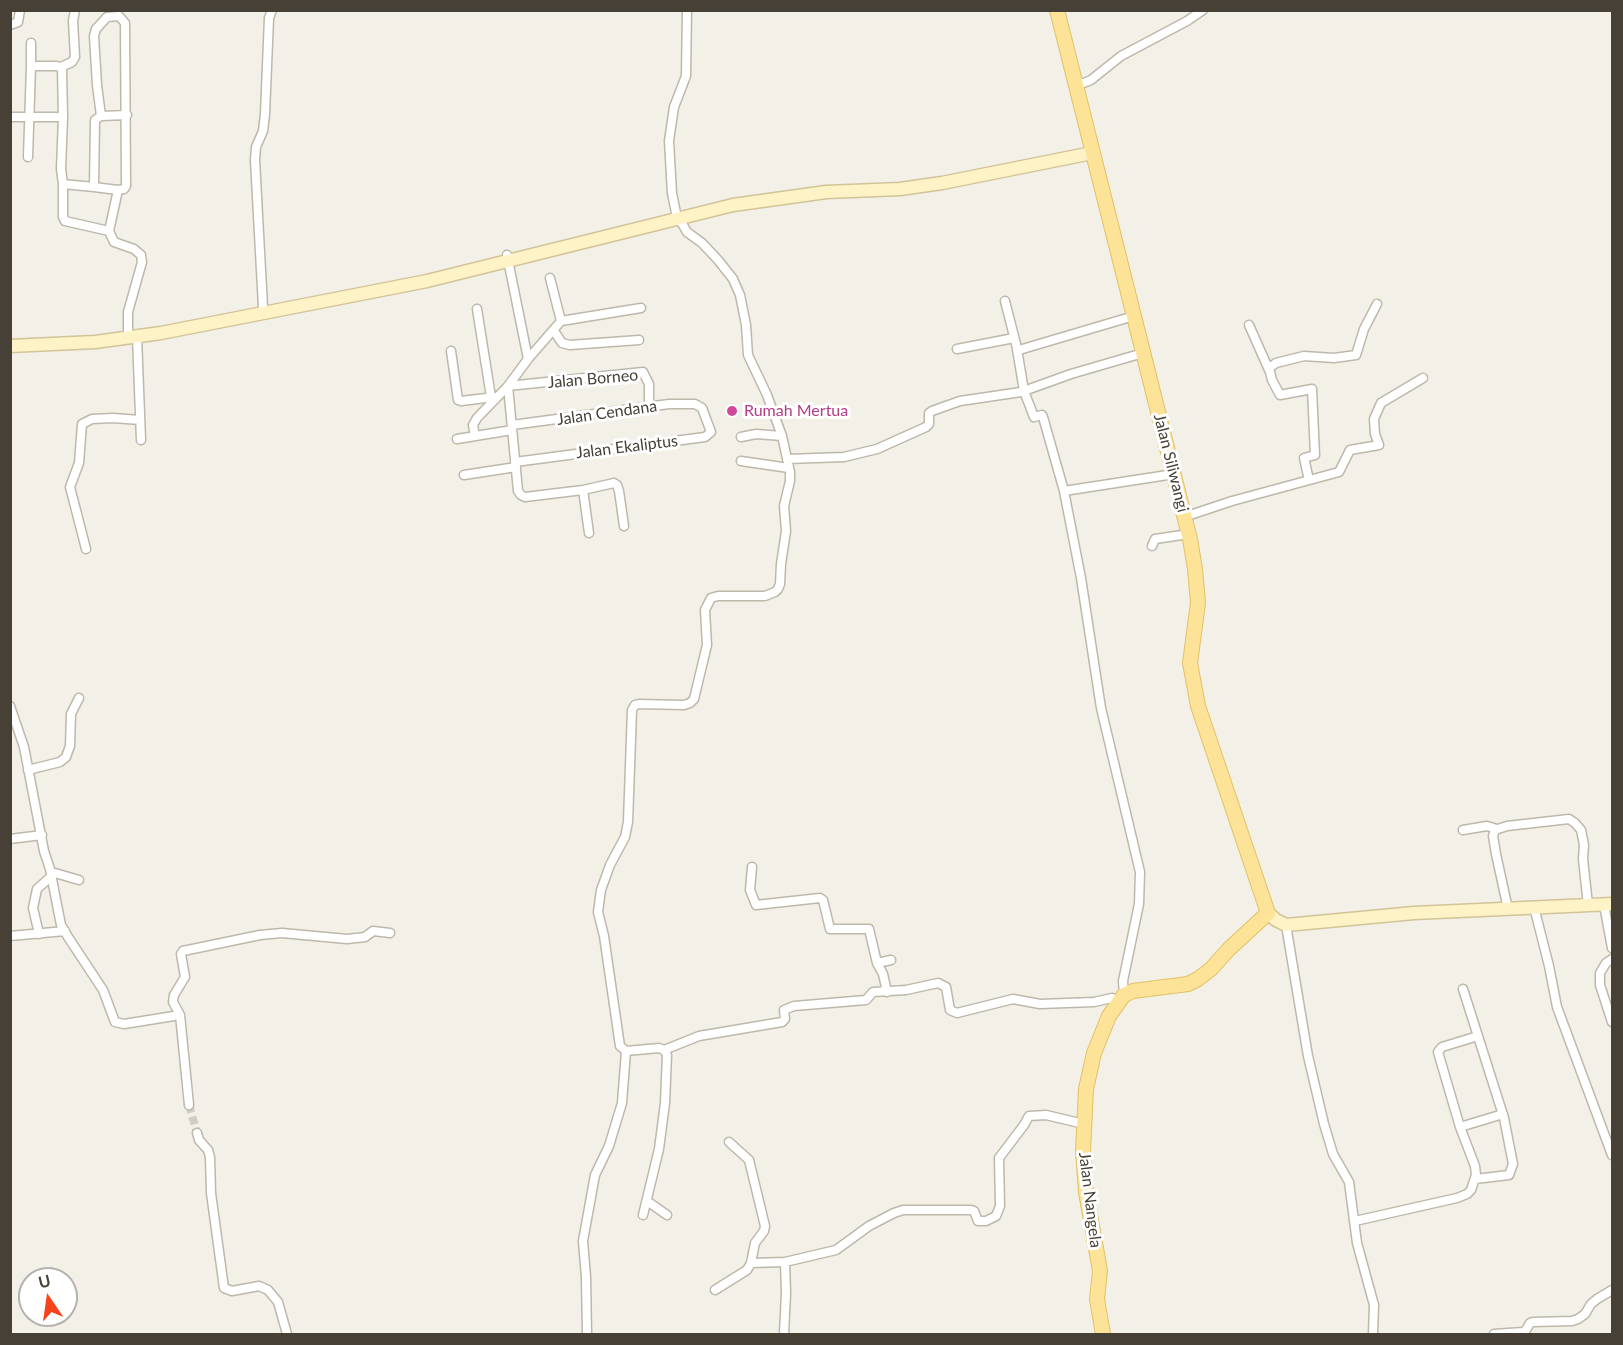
<!DOCTYPE html>
<style>
body{margin:0}
#map{position:relative;width:1623px;height:1345px;overflow:hidden;background:#f3f0e7;font-family:Lato,sans-serif}
canvas{display:block}
.frame{position:absolute;inset:0;border:12px solid #464036;pointer-events:none}
.north{position:absolute;left:18px;top:1267px;width:60px;height:60px;box-sizing:border-box;background:#fff;border:2px solid #b5b3af;border-radius:50%;rotate:347deg;font-size:16px;font-weight:700;line-height:24px;text-align:center;color:#464036}
.north::after{content:'';display:block;margin:auto;width:21px;height:27px;background:#f6431b;clip-path:polygon(50% 0,100% 100%,50% 72%,0 100%)}
</style>
<div id="map">
<canvas width="1623" height="1345"></canvas>
<div class="frame"></div>
<div class="north">U</div>
</div>
<script>
const g = document.querySelector('canvas').getContext('2d');
g.lineJoin = 'round';
const shape = rows => new Path2D(rows.map(r => 'M' + r).join(''));
function trace(path, color, width, dash) { g.strokeStyle = color; g.lineWidth = width; g.lineCap = dash ? 'butt' : 'round'; g.setLineDash(dash || []); g.stroke(path); }
function drawText(font, color, halo, rows, align = 'center') {
  g.font = font + ' Lato,sans-serif'; g.lineWidth = 6; g.setLineDash([]); g.textBaseline = 'middle'; g.strokeStyle = halo; g.fillStyle = color; for (const [text, x, y, turn = 0] of rows) {
    g.save(); g.translate(x, y); g.rotate((+turn || 0) * Math.PI / 180); g.textAlign = isNaN(turn) ? turn : align; if (halo) g.strokeText(text, 0, 0); g.fillText(text, 0, 0); g.restore();
  }
}
trace(shape([
 [189,1105,197,1133]
]), '#d0cdc4', 8, [8, 4]);
const street = shape([
 [10,25,18,22,20,10],
 [31,43,31,66],
 [61,67,72,62,75,57,73,21,75,10],
 [1076,86,1091,80,1121,56,1187,21,1203,10],
 [10,117,63,117,61,169,63,184,63,217,65,221,109,231,114,242,134,249,141,255,142,262,128,312,128,338],
 [28,157,31,66,57,66,62,68,63,117],
 [63,184,94,187,95,120,101,116,127,115],
 [94,187,118,190,124,189,126,186,125,23,119,16,107,17,96,29,94,36,97,85,101,116],
 [109,231,118,190],
 [507,255,528,359],
 [550,278,561,321],
 [1005,301,1017,348,1019,350,1134,316],
 [263,307,255,160,256,147,263,131,265,114,269,18,272,10],
 [477,309,491,397],
 [561,321,641,308],
 [1249,325,1269,370],
 [554,331,562,343,570,345,639,340],
 [137,337,141,440],
 [957,349,1014,338],
 [1017,349,1024,391,1034,417,1042,415,1043,417,1064,491,1081,578,1101,708,1140,872,1139,904,1123,981,1124,995],
 [451,351,458,400,461,401,494,397],
 [508,386,518,491,521,495,525,497,583,490,614,483,617,485,619,491,624,526],
 [508,386,643,372,649,384,649,407],
 [512,425,669,404,695,404,702,408,711,432,705,437,515,462],
 [475,436,473,425,477,418,508,386,528,359,561,321],
 [741,437,756,434,782,436],
 [457,439,512,430],
 [787,459,844,457,877,449,926,427,929,424,929,413,932,411,960,401,1021,392,1071,374,1143,353],
 [741,461,789,468],
 [464,475,516,467],
 [1309,480,1304,458,1315,455,1312,389,1280,395,1272,380,1269,368,1276,363,1304,356,1334,358,1356,355,1364,329,1377,304],
 [583,490,589,533],
 [1064,491,1174,474],
 [1184,517,1232,501,1339,472,1350,450,1379,445,1375,434,1374,419,1381,403,1423,378],
 [1152,546,1155,539,1189,534],
 [86,549,70,487,79,463,82,424,92,419,113,418,140,420],
 [10,706,24,747,44,851,50,869,61,925,68,937,103,990,115,1022,124,1024,180,1015,189,1105],
 [28,770,60,762,66,757,70,746,71,714,79,698],
 [1463,830,1487,826,1497,829],
 [10,839,42,835],
 [752,867,750,890,756,905,820,898,823,900,830,929,869,929,877,963,883,974,887,992],
 [1604,905,1612,948],
 [1534,907,1549,966,1557,1007,1612,1155],
 [1508,909,1496,854,1493,836,1495,830,1507,826,1569,819,1575,823,1581,830,1584,845,1583,859,1588,905],
 [1286,925,1308,1056,1324,1124,1333,1154,1349,1182,1357,1243,1374,1305,1373,1334],
 [39,934,33,908,37,889,55,873,79,880],
 [10,936,65,931],
 [1612,959,1606,963,1600,973,1600,985,1612,1022],
 [877,963,891,960],
 [1463,989,1504,1118,1513,1164,1509,1175,1475,1179],
 [180,1015,173,1002,174,995,185,977,181,954,183,951,260,935,282,933,347,939,365,937,373,931,390,933],
 [664,1050,699,1036,782,1022,785,1019,784,1010,794,1006,866,1000,873,992,906,990,938,983,946,987,950,1010,957,1013,1013,999,1040,1004,1094,1002,1112,998,1119,1000],
 [1460,1127,1503,1114],
 [197,1133,199,1140,208,1150,210,1157,211,1193,224,1288,232,1291,259,1286,268,1290,278,1302,287,1334],
 [647,1201,667,1215],
 [643,1215,659,1149,665,1103,667,1055,664,1050,659,1048,626,1051,620,1046,604,936,598,912,601,890,610,865,625,837,628,822,632,710,635,705,639,704,684,705,690,703,694,699,707,645,705,610,711,598,718,596,765,596,775,592,778,589,780,584,781,564,786,531,784,506,790,481,790,472,782,436,767,395,748,355,746,325,740,295,733,279,718,260,702,243,687,232,676,213,672,193,669,141,674,107,686,76,687,10],
 [1355,1221,1457,1198,1467,1194,1471,1190,1476,1175,1475,1166,1460,1127,1438,1052,1442,1047,1478,1036],
 [751,1263,785,1262,836,1250,869,1226,894,1213,903,1210,971,1210,974,1211,978,1221,986,1221,996,1216,1000,1206,999,1158,1024,1125,1029,1116,1046,1115,1084,1124],
 [715,1290,747,1270,751,1263,755,1243,764,1231,765,1226,749,1160,729,1142],
 [587,1334,586,1277,583,1241,595,1175,609,1146,622,1103,626,1051],
 [784,1334,786,1293,785,1262],
 [1494,1334,1523,1332,1526,1330,1530,1323,1533,1322,1572,1321,1578,1319,1585,1314,1591,1304,1597,1299,1612,1290]
]);
const secondary = shape([
 [10,346,95,342,161,333,427,281,733,205,826,192,900,189,942,183,1092,153],
 [1268,913,1276,920,1286,925,1414,913,1612,904]
]);
const primary = shape([
 [1057,10,1190,539,1195,569,1198,603,1190,663,1198,706,1268,913,1229,949,1211,969,1198,979,1188,984,1133,991,1124,995,1109,1016,1094,1053,1086,1089,1083,1151,1086,1192,1100,1271,1097,1299,1103,1334]
]);
trace(street, '#beb8aa', 11);
trace(secondary, '#d2c498', 15);
trace(primary, '#e2c167', 16);
trace(street, '#fff', 8);
trace(secondary, '#fef2c7', 12);
trace(primary, '#fce397', 14);
for (const [x, y, r, color] of [
 [732,411,6,"#d1479c"]
]) { const dot = new Path2D(); dot.arc(x, y, r, 0, 2 * Math.PI); g.fillStyle = color; g.fill(dot); trace(dot, '#fff', 2); }
drawText('16px', '#464036', '#fff', [
 ["Jalan Borneo",593,379,-5],
 ["Jalan Cendana",607,413,-8],
 ["Jalan Ekaliptus",627,447,-7],
 ["Jalan Siliwangi",1171,463,76],
 ["Jalan Nangela",1090,1200,83]
]);
drawText('16px', '#b23c85', '#fff', [
 ["Rumah Mertua",744,411]
], 'left');
</script>
